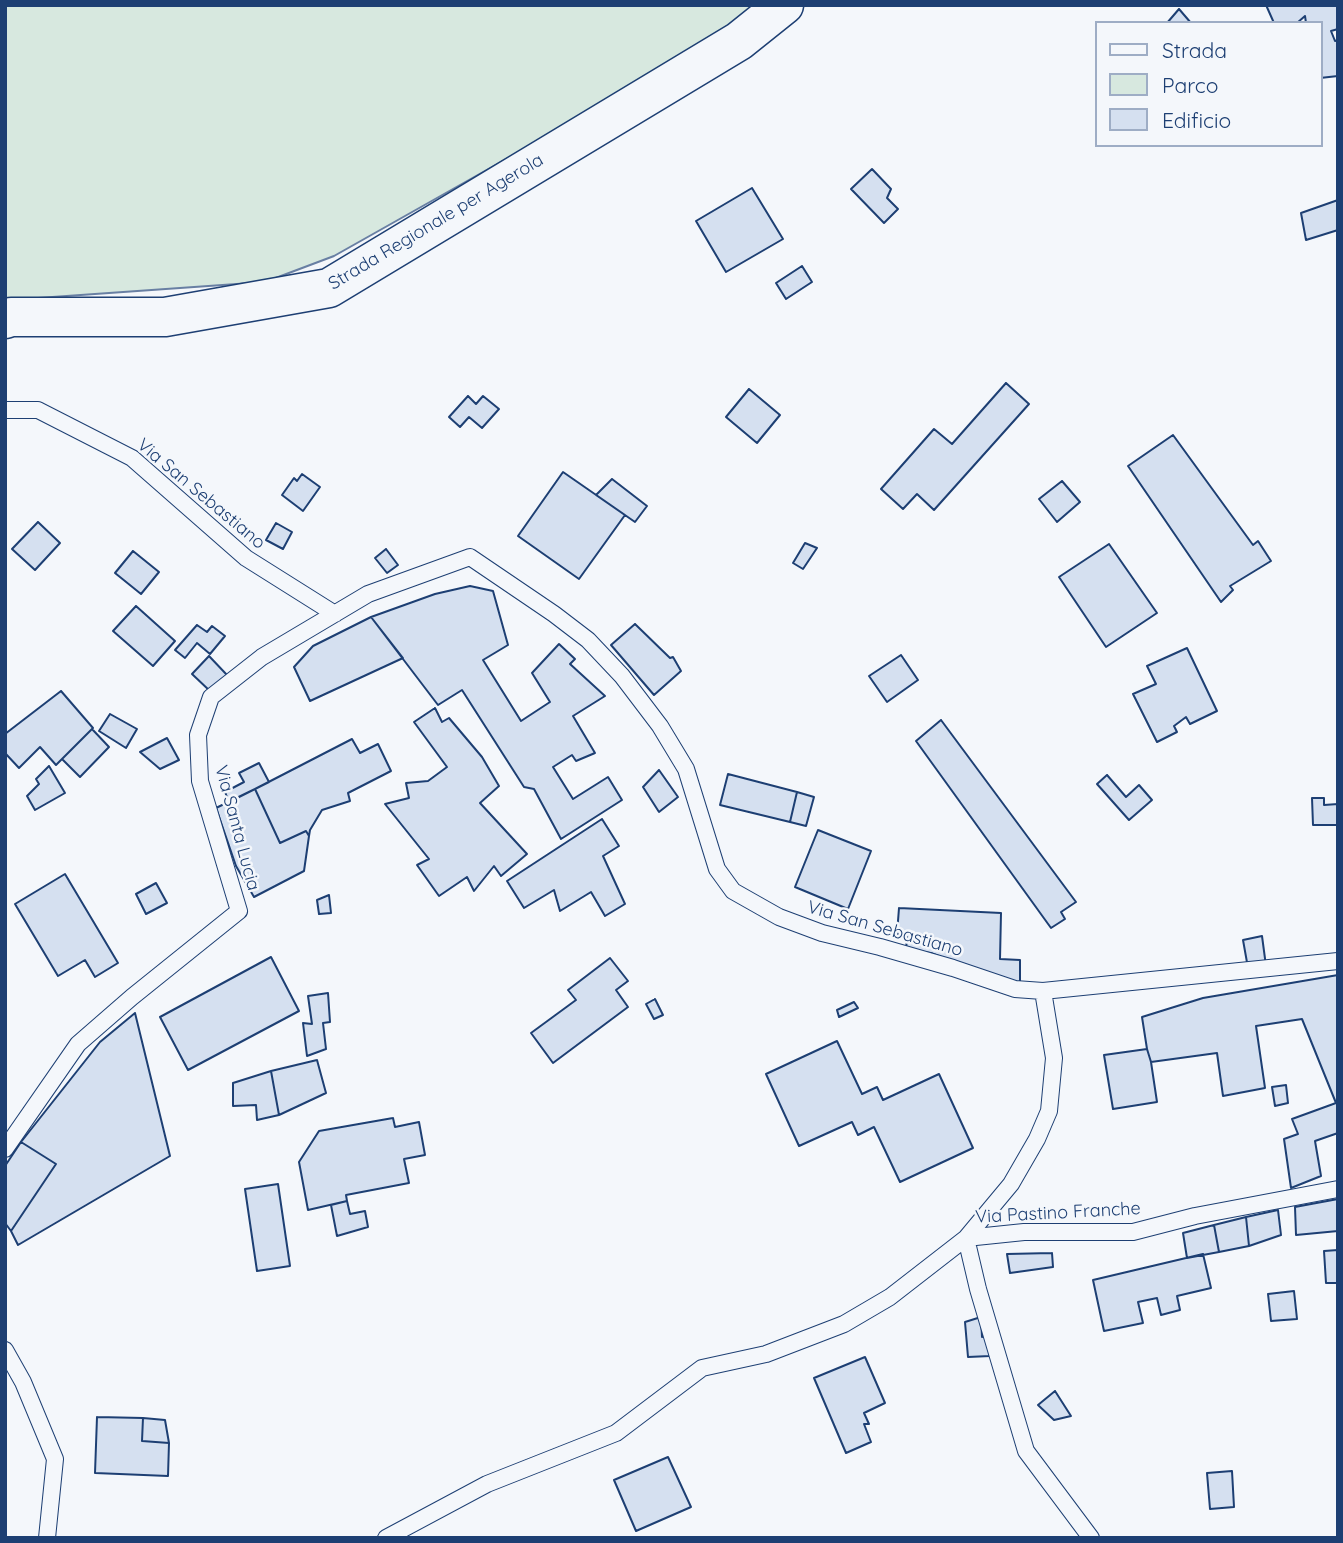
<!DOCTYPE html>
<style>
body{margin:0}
#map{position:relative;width:1343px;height:1543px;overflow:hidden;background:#f4f7fb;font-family:Quicksand,sans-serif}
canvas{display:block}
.frame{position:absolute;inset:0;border:7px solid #1d3f73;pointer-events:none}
.legend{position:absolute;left:1095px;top:21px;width:228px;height:126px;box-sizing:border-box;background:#f4f7fb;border:2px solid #9eadc5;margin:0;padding:9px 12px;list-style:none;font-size:21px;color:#1d3f73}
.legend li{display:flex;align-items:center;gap:14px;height:35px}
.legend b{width:35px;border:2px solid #9eadc5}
</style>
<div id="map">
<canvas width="1343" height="1543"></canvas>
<div class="frame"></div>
<ul class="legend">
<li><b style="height:9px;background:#f4f7fb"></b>Strada</li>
<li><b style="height:19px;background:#d7e8df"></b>Parco</li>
<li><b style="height:19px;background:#d5e0f0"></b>Edificio</li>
</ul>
</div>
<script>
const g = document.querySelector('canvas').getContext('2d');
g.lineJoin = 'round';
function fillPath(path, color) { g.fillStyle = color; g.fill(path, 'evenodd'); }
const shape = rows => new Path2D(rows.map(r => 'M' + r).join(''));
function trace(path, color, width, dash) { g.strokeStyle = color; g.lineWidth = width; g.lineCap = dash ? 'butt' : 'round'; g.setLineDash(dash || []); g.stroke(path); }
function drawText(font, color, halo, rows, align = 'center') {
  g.font = font + ' Quicksand,sans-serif'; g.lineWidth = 5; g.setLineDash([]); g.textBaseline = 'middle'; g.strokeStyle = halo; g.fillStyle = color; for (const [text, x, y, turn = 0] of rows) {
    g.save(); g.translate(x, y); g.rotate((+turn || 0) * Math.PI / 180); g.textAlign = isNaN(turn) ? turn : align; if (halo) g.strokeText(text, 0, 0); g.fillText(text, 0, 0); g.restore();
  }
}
const green = shape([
 [5,5,761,5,586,114,334,256,265,282,24,299,5,305,5,5]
]);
fillPath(green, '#d7e8df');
trace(green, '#687fa3', 2);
const building = shape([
 [1266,5,1338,5,1338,29,1331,31,1335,41,1338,40,1338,76,1320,78,1320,23,1306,23,1305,16,1297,23,1274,23,1266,5],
 [1179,9,1191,23,1167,23,1179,9],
 [872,169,891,189,887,198,898,209,884,223,851,189,872,169],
 [752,188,783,239,726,272,696,221,752,188],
 [1338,200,1338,230,1306,240,1301,213,1338,200],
 [802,266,812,282,786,299,776,283,802,266],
 [1006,383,1029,404,934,510,917,494,903,509,881,489,934,429,952,444,1006,383],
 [749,389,780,415,757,443,726,417,749,389],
 [468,396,476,404,483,396,499,409,482,428,469,417,460,427,449,417,468,396],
 [1173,435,1253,545,1258,541,1271,561,1230,586,1233,590,1221,602,1128,466,1173,435],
 [563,472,625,515,579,579,518,536,563,472],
 [302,474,320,487,303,511,282,495,294,478,297,481,302,474],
 [612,479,647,506,635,522,596,495,612,479],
 [1062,481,1080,502,1057,522,1039,499,1062,481],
 [38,522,60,543,35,570,12,549,38,522],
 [276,523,292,532,283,549,266,540,276,523],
 [805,543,817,548,803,569,793,563,805,543],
 [1109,544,1157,613,1106,647,1059,577,1109,544],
 [386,549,398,565,387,573,375,558,386,549],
 [133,551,159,572,141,594,115,573,133,551],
 [470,586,493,591,508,645,483,660,521,721,550,702,532,673,559,644,575,659,570,664,605,696,573,716,595,753,576,761,572,755,553,767,573,799,608,777,622,800,561,839,534,789,524,787,462,690,438,705,371,617,435,594,470,586],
 [136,606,175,641,153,666,113,631,136,606],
 [371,617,403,658,310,701,294,667,313,646,371,617],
 [635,624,670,658,673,657,681,671,654,695,611,645,635,624],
 [197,625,207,632,212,626,225,636,210,654,197,643,185,658,175,650,197,625],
 [1187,648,1217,711,1190,724,1186,717,1174,726,1177,732,1157,742,1133,694,1156,684,1147,666,1187,648],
 [901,655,918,680,887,702,869,676,901,655],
 [209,656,227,675,211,692,192,674,209,656],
 [61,691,93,728,56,765,40,747,19,768,5,753,5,734,61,691],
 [435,708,442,722,449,718,482,757,499,786,480,803,527,854,501,876,494,866,474,891,467,877,439,896,417,865,429,859,385,804,409,798,406,783,428,781,447,767,414,722,435,708],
 [110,714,137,729,126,748,99,731,110,714],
 [941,720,1076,902,1061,912,1065,919,1051,928,916,741,941,720],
 [92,729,109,747,80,777,62,759,92,729],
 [167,738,179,760,160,769,140,752,167,738],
 [352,739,360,753,378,744,391,771,348,793,350,801,322,810,310,830,309,836,306,831,280,843,255,789,352,739],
 [259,763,269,782,229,802,225,792,244,782,239,773,259,763],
 [49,766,65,793,35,810,27,796,39,784,36,779,49,766],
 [659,770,678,797,659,812,643,787,659,770],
 [728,774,797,792,790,822,720,805,728,774],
 [1107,775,1126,797,1139,785,1152,800,1129,820,1097,784,1107,775],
 [255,789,280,843,306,831,309,836,304,871,254,897,236,866,216,808,255,789],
 [797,792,814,797,806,826,790,822,797,792],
 [1312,798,1324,798,1324,805,1338,804,1338,825,1313,825,1312,798],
 [602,819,619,846,603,856,625,904,605,916,591,892,560,911,554,890,524,908,507,881,602,819],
 [818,830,871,851,848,909,795,887,818,830],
 [65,874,118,963,95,977,85,960,58,976,15,904,65,874],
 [156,883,167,903,146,914,136,894,156,883],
 [329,895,331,913,319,914,317,900,329,895],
 [899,908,1001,913,1000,959,1020,960,1020,984,1002,981,931,953,906,950,907,937,897,934,899,908],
 [1262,936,1266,966,1248,968,1243,940,1262,936],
 [271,957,299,1011,188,1070,160,1017,271,957],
 [610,958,628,981,616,990,628,1007,553,1063,531,1033,576,1000,568,990,610,958],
 [1338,975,1338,1133,1315,1141,1321,1176,1291,1188,1284,1139,1298,1134,1292,1119,1336,1103,1302,1019,1256,1026,1265,1088,1223,1096,1217,1053,1151,1062,1147,1049,1142,1017,1203,998,1338,975],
 [328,993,330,1022,323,1023,326,1049,307,1056,303,1023,312,1024,308,996,328,993],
 [655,999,663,1015,654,1019,646,1004,655,999],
 [854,1002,858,1008,839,1017,837,1010,854,1002],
 [135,1013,170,1156,18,1245,11,1231,56,1164,21,1142,100,1042,135,1013],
 [837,1041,862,1094,877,1087,883,1100,939,1074,973,1148,900,1182,874,1127,858,1135,852,1122,799,1146,766,1074,837,1041],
 [1147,1049,1151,1062,1157,1102,1113,1109,1104,1055,1147,1049],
 [317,1060,326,1093,279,1115,271,1071,317,1060],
 [271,1071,279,1115,257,1120,256,1105,233,1106,233,1083,271,1071],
 [1286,1085,1288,1103,1275,1106,1272,1087,1286,1085],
 [393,1118,395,1127,419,1122,425,1155,404,1159,409,1183,346,1195,347,1201,308,1210,299,1162,319,1131,393,1118],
 [21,1142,56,1164,11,1231,5,1223,5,1166,21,1142],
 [278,1184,290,1266,257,1271,245,1189,278,1184],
 [1338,1199,1338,1231,1296,1235,1295,1207,1338,1199],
 [347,1201,350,1214,365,1211,368,1227,337,1236,331,1205,347,1201],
 [1278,1210,1281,1235,1249,1246,1246,1217,1278,1210],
 [1246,1217,1249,1246,1219,1252,1214,1225,1246,1217],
 [1214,1225,1219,1252,1187,1258,1183,1233,1214,1225],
 [1338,1250,1338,1283,1326,1283,1324,1251,1338,1250],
 [1052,1253,1053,1267,1010,1273,1007,1254,1052,1253],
 [1203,1254,1211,1288,1177,1296,1180,1310,1161,1315,1157,1298,1138,1302,1143,1323,1104,1331,1093,1280,1203,1254],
 [1294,1291,1297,1319,1271,1321,1268,1294,1294,1291],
 [981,1317,982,1337,988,1334,990,1356,968,1357,965,1322,981,1317],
 [865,1357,885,1403,864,1413,869,1424,864,1424,871,1442,846,1453,814,1378,865,1357],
 [1055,1391,1071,1416,1054,1420,1038,1405,1055,1391],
 [97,1417,143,1418,142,1441,169,1443,168,1476,95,1473,97,1417],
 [143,1418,165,1420,169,1443,142,1441,143,1418],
 [668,1457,691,1507,636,1531,614,1480,668,1457],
 [1232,1471,1234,1507,1210,1509,1207,1473,1232,1471]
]);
fillPath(building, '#d5e0f0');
trace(building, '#1d3f73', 2);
const lane = shape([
 [5,410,38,410,132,458,246,558,335,614],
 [5,1149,78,1044,132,997,239,911,200,781,198,735,211,697,262,657,368,594,470,557,554,614,588,640,622,676,660,726,686,769,717,869,733,891,779,917,822,933,880,947,953,968,1015,989,1043,991,1338,961],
 [966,1238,1024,1232,1133,1232,1195,1216,1338,1189],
 [966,1238,978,1289,1026,1451,1091,1538],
 [5,1350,23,1382,55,1459,47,1538],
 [386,1538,487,1484,616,1433,702,1368,766,1354,844,1324,890,1297,966,1238,1011,1184,1037,1139,1049,1111,1054,1058,1043,991]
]);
const secondary = shape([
 [5,319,11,317,165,317,329,288,739,41,784,5]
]);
trace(lane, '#1d3f73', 18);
trace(secondary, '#1d3f73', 41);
trace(lane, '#f4f7fb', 16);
trace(secondary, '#f4f7fb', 38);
drawText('18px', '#1d3f73', '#f4f7fb', [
 ["Strada Regionale per Agerola",436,222,-31],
 ["Via San Sebastiano",201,494,40],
 ["Via Santa Lucia",237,828,75],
 ["Via San Sebastiano",885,929,16],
 ["Via Pastino Franche",1058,1213,-3]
]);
</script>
